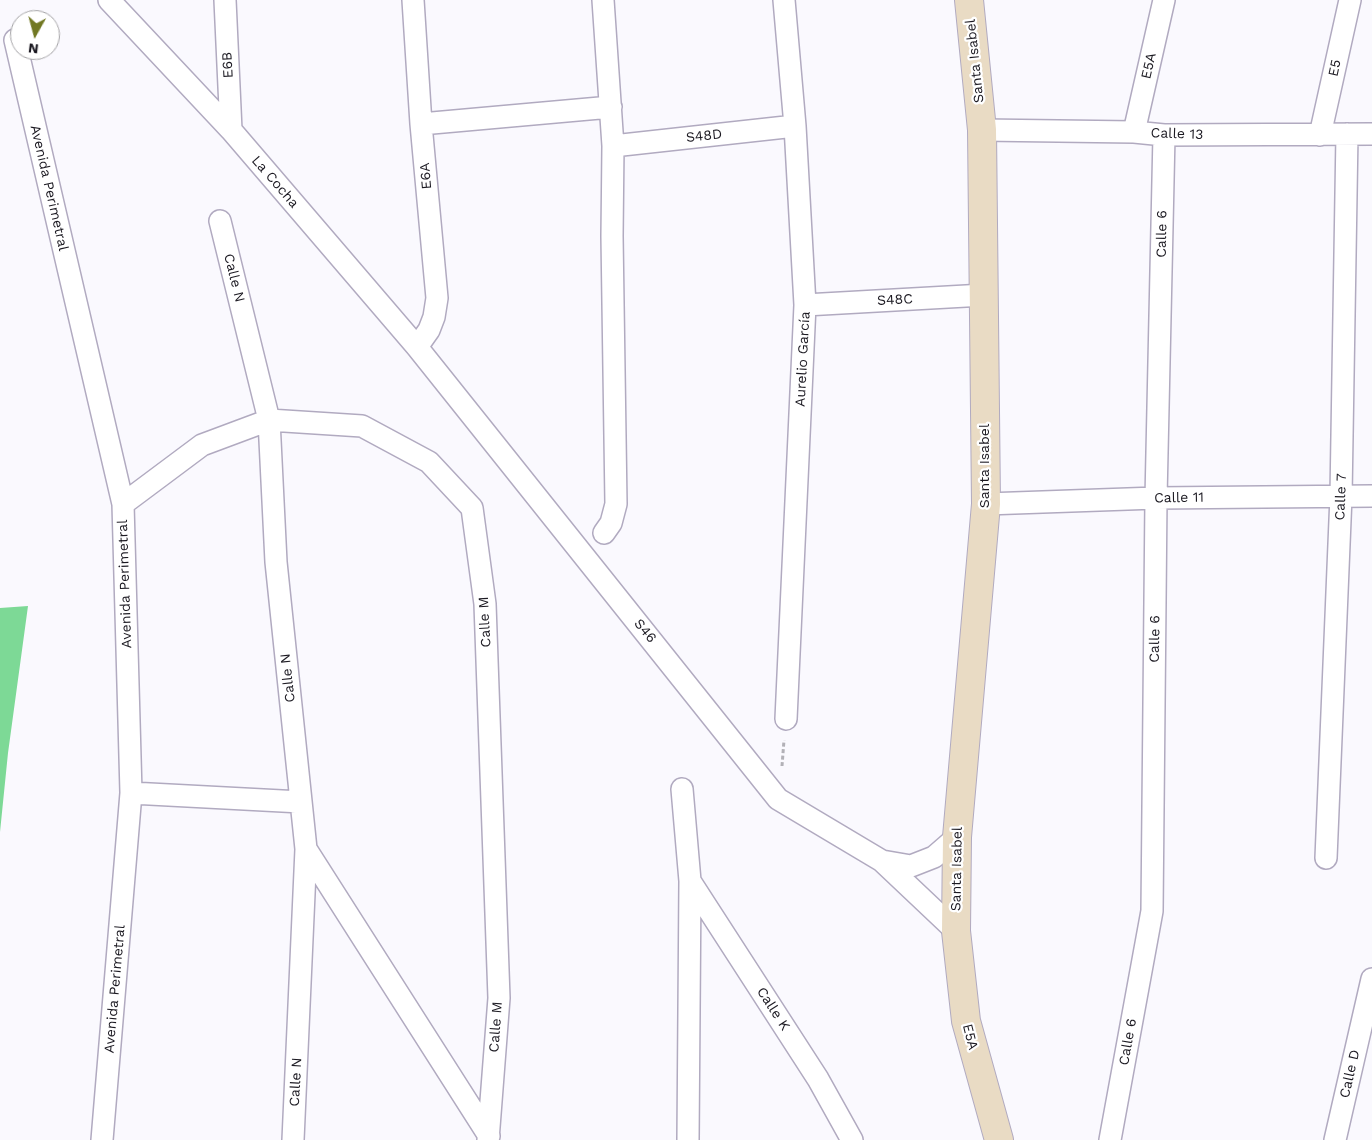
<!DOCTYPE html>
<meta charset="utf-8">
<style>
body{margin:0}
#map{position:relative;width:1372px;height:1140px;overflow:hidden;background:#faf9fe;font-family:"Work Sans",sans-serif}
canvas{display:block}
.north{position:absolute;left:10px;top:10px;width:50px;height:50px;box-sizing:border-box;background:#fff;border:1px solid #a4a3a6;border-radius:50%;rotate:187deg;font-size:14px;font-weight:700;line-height:20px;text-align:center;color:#1b1921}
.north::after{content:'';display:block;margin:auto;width:18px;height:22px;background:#717822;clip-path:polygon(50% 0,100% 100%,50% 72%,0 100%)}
</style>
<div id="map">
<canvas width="1372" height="1140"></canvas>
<div class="north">N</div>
</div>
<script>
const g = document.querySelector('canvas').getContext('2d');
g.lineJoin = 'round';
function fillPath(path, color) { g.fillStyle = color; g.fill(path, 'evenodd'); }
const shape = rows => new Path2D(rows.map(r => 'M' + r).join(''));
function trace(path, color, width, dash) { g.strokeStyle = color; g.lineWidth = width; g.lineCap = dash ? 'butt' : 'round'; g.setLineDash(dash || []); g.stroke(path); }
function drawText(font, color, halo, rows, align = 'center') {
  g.font = font + ' "Work Sans",sans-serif'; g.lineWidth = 4.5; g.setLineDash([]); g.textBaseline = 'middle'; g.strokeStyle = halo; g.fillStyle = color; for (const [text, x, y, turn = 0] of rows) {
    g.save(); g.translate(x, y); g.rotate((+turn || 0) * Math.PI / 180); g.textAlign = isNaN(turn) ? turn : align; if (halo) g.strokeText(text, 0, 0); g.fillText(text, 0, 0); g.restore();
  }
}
fillPath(shape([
 [28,606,8,753,0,832,0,608]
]), '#7dd996');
const street = shape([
 [109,0,231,130,417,347,778,799,882,861,956,931],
 [225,0,231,130],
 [413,0,421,124,437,298,434,317,429,330,417,347],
 [603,0,613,146,612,236,616,504,611,523,604,533],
 [784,0,795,126,805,305,786,719],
 [15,40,123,504,131,793,102,1140],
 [421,124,611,107],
 [982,130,1134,132,1164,135,1372,134],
 [1134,132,1164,0],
 [1320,135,1350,0],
 [613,146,795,126],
 [220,221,269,420,276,562,306,849,293,1140],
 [805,305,984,295],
 [123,504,202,445,269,420,362,426,429,462,472,508,485,604,499,998,488,1140],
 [986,504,1156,498,1372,496],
 [682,789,690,881,818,1079,852,1140],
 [131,793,301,802],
 [306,849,489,1136],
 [1326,858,1341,496,1347,134],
 [882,861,911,866,934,857,957,837],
 [688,1140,690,881],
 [1110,1140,1152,911,1156,498,1164,135],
 [1335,1140,1372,979]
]);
const secondary = shape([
 [969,0,982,130,986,504,957,837,956,931,966,1021,999,1140]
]);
trace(street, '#b1aac0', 24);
trace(secondary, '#b1aac0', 30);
trace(shape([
 [782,766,784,740]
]), '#b2b1b7', 3, [4, 2.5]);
trace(street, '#fff', 21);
trace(secondary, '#e9dbc4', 28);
drawText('14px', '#1b1921', '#fff', [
 ["Santa Isabel",975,61,-96],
 ["E6B",228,65,-93],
 ["E5A",1149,66,-77],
 ["E5",1335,68,-78],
 ["Calle 13",1177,134,2],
 ["S48D",704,136,-6],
 ["E6A",426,176,-95],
 ["La Cocha",275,182,49],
 ["Avenida Perimetral",49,188,77],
 ["Calle 6",1162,234,-89],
 ["Calle N",234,278,76],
 ["S48C",895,300,-3],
 ["Aurelio García",803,359,-87],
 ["Santa Isabel",985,466,-90],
 ["Calle 7",1341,497,-88],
 ["Calle 11",1179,498,-1],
 ["Avenida Perimetral",125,584,-92],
 ["Calle M",485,622,-93],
 ["S46",645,631,51],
 ["Calle 6",1155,639,-89],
 ["Calle N",288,678,-96],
 ["Santa Isabel",957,869,-89],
 ["Avenida Perimetral",115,989,-85],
 ["Calle K",773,1009,57],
 ["Calle M",496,1027,-86],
 ["E5A",970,1037,76],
 ["Calle 6",1128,1042,-80],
 ["Calle D",1350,1074,-77],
 ["Calle N",296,1082,-87]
]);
</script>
